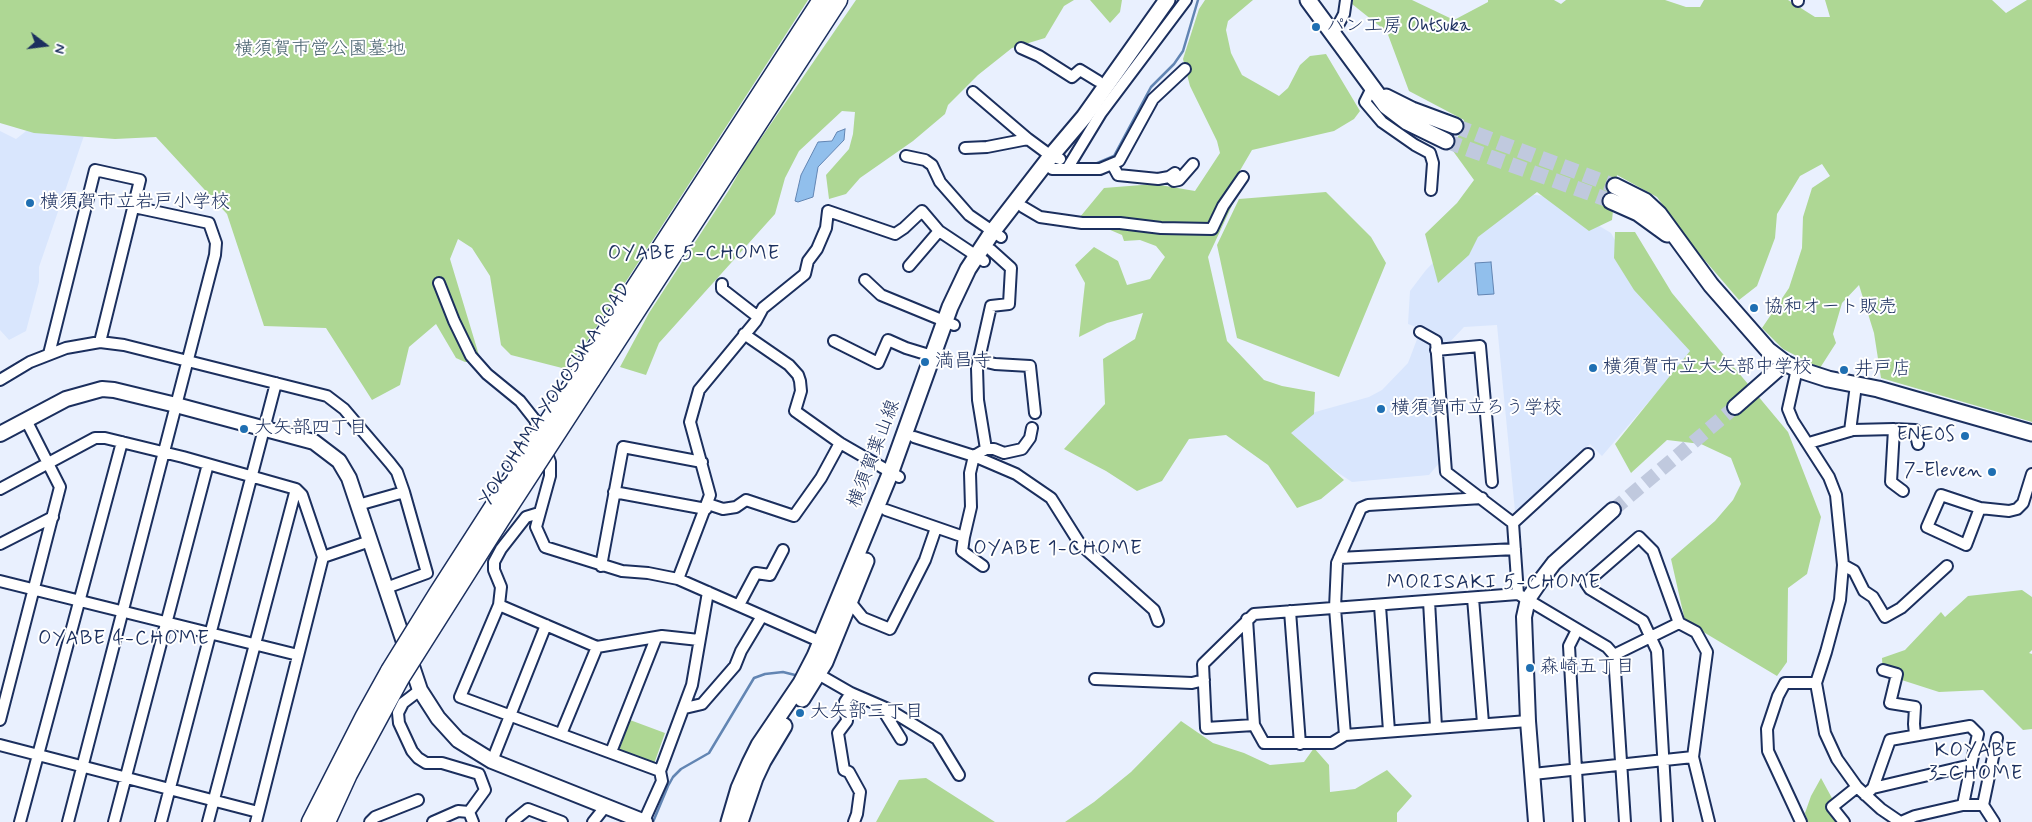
<!DOCTYPE html>
<meta charset="utf-8">
<style>
body{margin:0}
#map{position:relative;width:2032px;height:822px;overflow:hidden;background:#e9f0fe;font-family:Mynerve,sans-serif}
canvas{display:block}
.north{position:absolute;left:20px;top:20px;width:50px;height:50px;-webkit-text-stroke:4px #fff;paint-order:stroke;rotate:105deg;font-size:14px;font-weight:700;line-height:20px;text-align:center;color:#1b2f5e}
.north::after{content:'';display:block;margin:auto;width:18px;height:22px;background:#1b2f5e;clip-path:polygon(50% 0,100% 100%,50% 72%,0 100%)}
</style>
<div id="map">
<canvas width="2032" height="822"></canvas>
<div class="north">N</div>
</div>
<script>
const g = document.querySelector('canvas').getContext('2d');
g.lineJoin = 'round';
function fillPath(path, color) { g.fillStyle = color; g.fill(path, 'evenodd'); }
const shape = rows => new Path2D(rows.map(r => 'M' + r).join(''));
function trace(path, color, width, dash) { g.strokeStyle = color; g.lineWidth = width; g.lineCap = dash ? 'butt' : 'round'; g.setLineDash(dash || []); g.stroke(path); }
function drawText(font, color, halo, rows, align = 'center') {
  g.font = font + ' Mynerve,"Klee One",sans-serif'; g.lineWidth = 4; g.setLineDash([]); g.textBaseline = 'middle'; g.strokeStyle = halo; g.fillStyle = color; for (const [text, x, y, turn = 0] of rows) {
    g.save(); g.translate(x, y); g.rotate((+turn || 0) * Math.PI / 180); g.textAlign = isNaN(turn) ? turn : align; if (halo) g.strokeText(text, 0, 0); g.fillText(text, 0, 0); g.restore();
  }
}
fillPath(shape([
 [39,121,88,124,39,267,39,282,26,331,9,340,0,330,0,131,16,139],
 [1529,194,1551,197,1611,233,1644,293,1704,352,1664,384,1602,456,1590,444,1519,510,1515,511,1497,325,1464,327,1447,345,1424,330,1408,324,1410,291,1426,270,1467,228],
 [1419,334,1430,341,1441,461,1429,475,1352,482,1281,435,1283,421,1369,397,1382,390,1408,363]
]), '#d9e6fd');
fillPath(shape([
 [0,0,808,0,590,337,566,369,511,355,501,345,490,276,472,248,458,239,450,259,481,362,465,362,456,358,436,324,409,347,400,385,372,400,326,328,264,326,227,214,156,137,115,139,34,133,0,123],
 [856,0,1074,0,1064,6,1045,38,1012,48,978,75,948,105,945,114,913,141,860,178,846,194,829,199,826,175,849,149,853,134,855,112,842,111,799,151,785,178,775,214,659,343,646,375,620,367,649,313,729,190,746,160],
 [1090,0,1122,0,1120,12,1110,23],
 [1205,0,1253,0,1228,21,1226,30,1231,53,1242,75,1279,96,1288,88,1300,65,1310,56,1326,54,1360,111,1354,119,1334,131,1252,150,1235,179,1236,197,1208,257,1227,341,1264,380,1282,386,1315,392,1314,414,1291,433,1344,480,1321,499,1297,508,1268,465,1226,435,1189,439,1162,481,1137,491,1106,471,1064,449,1105,404,1103,359,1135,339,1143,313,1107,323,1079,337,1085,283,1075,265,1094,247,1118,261,1127,285,1150,279,1165,257,1156,246,1140,240,1124,241,1122,235,1080,217,1104,188,1154,184,1195,191,1220,153,1217,141,1190,86,1183,59,1199,9],
 [1353,0,1412,0,1454,20,1488,2,1488,0,1554,0,1561,4,1566,0,1665,0,1686,7,1700,7,1704,0,1788,0,1815,17,1830,17,1825,0,1992,0,2006,13,2027,0,2032,0,2032,422,1881,378,1874,333,1859,285,1842,303,1833,334,1836,343,1820,368,1783,349,1762,328,1789,288,1802,248,1803,217,1812,188,1830,176,1822,164,1800,176,1777,214,1775,238,1757,286,1739,300,1696,250,1657,197,1617,175,1612,220,1589,231,1537,192,1478,237,1469,255,1438,283,1425,234,1457,203,1474,180,1453,151,1464,120,1409,91,1387,32,1352,4],
 [1326,192,1371,237,1386,263,1339,377,1237,338,1217,245,1239,199],
 [1615,232,1635,232,1672,293,1788,432,1821,517,1807,574,1788,588,1787,662,1777,676,1685,621,1671,559,1715,521,1733,500,1741,484,1731,458,1701,444,1667,440,1631,473,1615,444,1690,351,1634,290,1614,258],
 [2022,590,2032,597,2032,650,2029,653,2032,654,2032,729,2023,730,1983,690,1939,692,1883,674,1882,658,1905,650,1941,612,1945,617,1968,596],
 [630,720,665,733,654,764,619,750],
 [1181,721,1213,743,1244,753,1270,765,1304,762,1314,748,1329,765,1330,792,1355,789,1387,770,1412,796,1397,813,1397,822,1065,822,1094,802,1131,772],
 [926,778,995,822,876,822,899,780],
 [1821,778,1845,822,1808,822,1805,813,1811,796]
]), '#aed794');
const water = shape([
 [845,129,844,140,818,167,813,197,798,202,795,201,801,175,818,142,832,141,837,132,845,129],
 [1491,262,1494,294,1478,295,1475,263,1491,262]
]);
fillPath(water, '#91bfec');
trace(water, '#6285b3', 1);
trace(shape([
 [1095,164,1114,156,1151,87,1174,64,1183,51,1198,0],
 [653,822,668,786,673,777,681,769,709,753,754,678,765,674,783,672,795,675]
]), '#6285b3', 2.5);
trace(shape([
 [1613,510,1735,407]
]), '#c0c9de', 14, [14, 7]);
trace(shape([
 [1455,126,1615,186],
 [1446,141,1611,201]
]), '#c0c9de', 15, [15, 8]);
const street = shape([
 [1798,0,1798,1],
 [1334,33,1344,14,1346,0],
 [1021,48,1039,56,1072,77,1080,70,1098,81],
 [1372,88,1365,102,1382,122,1415,145,1430,153,1433,163,1431,190],
 [973,92,1028,139],
 [965,148,987,147,1028,139,1051,156,1060,159],
 [906,156,925,160,932,165,940,182,969,215,1001,237],
 [1112,164,1118,175,1158,179,1169,177,1175,173],
 [1052,169,1100,169,1119,161,1153,99,1185,69],
 [1067,169,1101,113,1186,0],
 [1169,177,1174,181,1179,180,1193,164],
 [1023,207,1040,217,1082,223,1120,223,1161,228,1212,229,1223,206,1243,177],
 [909,266,939,231],
 [865,280,881,295,954,325],
 [439,283,454,321,471,356,487,374,520,401,535,420,550,462,550,476,536,527,545,547,622,571,648,573,678,579,826,644],
 [722,284,722,289,758,317],
 [1420,332,1436,341,1446,472,1513,523,1518,594],
 [744,334,789,365,798,375,800,381,801,391,795,411,840,443,899,477],
 [834,341,878,363,888,340,906,348,942,359],
 [1436,350,1480,346,1492,482],
 [49,354,95,170,140,180,100,342],
 [978,360,995,364,1030,366,1035,413],
 [1797,369,1788,409,1793,421,1829,477,1836,495,1843,565,1840,600,1826,652,1816,683,1825,733,1837,759,1857,787,1881,809,1900,822],
 [0,380,30,362,66,348,100,342,124,345,327,396,344,409,390,463,397,472,404,492,427,573,386,588],
 [1894,429,1891,482,1903,491],
 [1850,431,1856,385],
 [914,437,974,456,1016,474,1051,498,1080,544,1154,610,1158,621],
 [1809,443,1853,430,1894,429,1915,430,1918,444],
 [986,449,978,400,977,368,991,306,1009,304,1011,268,991,250],
 [0,489,95,438,105,438,183,457,296,489,302,495,323,557,256,822],
 [614,492,706,509],
 [708,504,723,509,736,507,746,500,794,516,821,478,840,443],
 [358,505,404,492],
 [1980,508,1966,545,1927,527,1941,495,1980,508,2009,511,2017,509,2023,503,2032,474],
 [886,510,964,537,962,551,983,566],
 [539,513,526,517,501,549,494,562,494,570,501,587,499,605,460,697,660,771],
 [1513,523,1588,454],
 [964,537,971,507,970,473,974,456,986,449,994,449,1004,453,1022,449,1030,438,1032,428],
 [0,544,53,517],
 [323,557,370,541],
 [1339,558,1515,549],
 [1843,565,1854,571,1864,591,1873,597,1885,617,1901,608,1947,566],
 [601,566,623,447,702,462],
 [678,579,710,495,690,422,699,390,756,321,763,308,805,274,808,261,817,249,826,228,828,211,895,234,904,228,922,211,939,231,984,261],
 [0,581,298,655],
 [1473,598,1483,723],
 [1429,601,1436,727],
 [850,602,863,618,890,629,925,560,936,528],
 [499,605,597,647,662,636,699,640],
 [739,605,756,573,770,575,783,550],
 [1380,606,1389,731],
 [1290,611,1300,744],
 [1247,619,1254,725],
 [1577,630,1569,646,1579,822],
 [1614,655,1679,623],
 [1883,670,1897,674,1890,703,1915,707,1914,724,1915,735],
 [818,674,851,693,888,709,937,739,959,775],
 [1095,679,1192,683,1204,680],
 [420,690,403,703,398,713,399,723,412,751,418,758,426,763,442,763,479,774,485,790,469,812,458,811,433,822],
 [851,693,845,702,847,721,838,733,844,770,849,772,860,792,857,814,854,822],
 [685,708,702,704,735,666,741,651,762,616],
 [888,709,886,715,901,739],
 [0,720,60,487,26,420],
 [1528,721,1345,735,1332,743,1264,743,1254,725,1206,728,1203,664,1254,614,1518,594,1607,647,1614,655,1625,822],
 [561,734,597,647],
 [1345,735,1335,608,1337,563,1361,508,1368,505,1482,498],
 [0,745,258,812],
 [611,752,656,638],
 [492,761,546,625],
 [1533,774,1693,757],
 [1865,795,1873,788,1890,740,1970,726,1978,734,1971,765,1873,788],
 [1963,805,1971,765],
 [1983,805,1997,738],
 [469,812,473,822],
 [644,821,662,781,660,771,692,685,708,592],
 [20,822,122,442],
 [68,822,215,255,216,243,209,223,134,207],
 [114,822,208,464],
 [161,822,276,383],
 [208,822,296,489],
 [370,822,375,817,418,800],
 [512,822,528,809,562,822],
 [593,822,605,807],
 [1667,822,1657,651,1643,621,1590,589,1586,583,1639,537,1653,551,1679,623,1696,632,1707,652,1693,757,1709,822],
 [1801,822,1768,751,1767,729,1778,696,1785,683,1816,683],
 [1844,822,1832,807,1857,787],
 [1901,822,1915,816,1963,805,1983,805,1994,822]
]);
const secondary = shape([
 [1735,407,1785,363],
 [0,434,66,399,102,389,114,390,176,405,314,442,339,461,349,478,420,690,438,718,458,740,492,761,645,822],
 [1536,822,1528,721,1524,617,1528,599,1541,580,1554,563,1613,510]
]);
const primary = shape([
 [1308,0,1386,106,1407,122,1446,141],
 [1386,97,1412,110,1455,126],
 [1615,186,1645,201,1659,214,1711,285,1768,350,1785,363,1797,369,1828,379,1878,389,2032,433],
 [1611,201,1638,213,1667,234],
 [802,699,825,662,866,561],
 [729,822,739,788,750,763,759,745,801,683,815,656,890,474,950,307,968,269,993,231,1051,156,1084,117,1167,0],
 [740,822,755,778,763,761,784,726]
]);
const highway = shape([
 [580,373,822,0],
 [591,380,838,0],
 [311,822,365,716,390,671],
 [326,822,348,774,400,678]
]);
trace(street, '#1b2f5e', 14);
trace(secondary, '#1b2f5e', 18);
trace(primary, '#1b2f5e', 19);
trace(highway, '#1b2f5e', 21);
trace(street, '#fff', 10);
trace(secondary, '#fff', 14);
trace(primary, '#fff', 15);
trace(highway, '#fff', 18);
const highwayBridge = shape([
 [390,671,439,592,580,373],
 [400,678,500,520,591,380]
]);
trace(highwayBridge, '#1b2f5e', 21, []);
trace(highwayBridge, '#fff', 18);
for (const [x, y, r, color] of [
 [1316,27,5,"#1f6fb2"],
 [30,203,5,"#1f6fb2"],
 [1754,308,5,"#1f6fb2"],
 [925,362,5,"#1f6fb2"],
 [1593,368,5,"#1f6fb2"],
 [1844,370,5,"#1f6fb2"],
 [1381,409,5,"#1f6fb2"],
 [244,429,5,"#1f6fb2"],
 [1965,436,5,"#1f6fb2"],
 [1992,472,5,"#1f6fb2"],
 [1530,668,5,"#1f6fb2"],
 [800,713,5,"#1f6fb2"]
]) { const dot = new Path2D(); dot.arc(x, y, r, 0, 2 * Math.PI); g.fillStyle = color; g.fill(dot); trace(dot, '#fff', 2); }
drawText('19px', '#1b2f5e', '#fff', [
 ["パン工房 Ohtsuka",1326,27],
 ["横須賀市立岩戸小学校",40,203],
 ["協和オート販売",1764,308],
 ["満昌寺",935,362],
 ["横須賀市立大矢部中学校",1603,368],
 ["井戸店",1854,370],
 ["横須賀市立ろう学校",1391,409],
 ["大矢部四丁目",254,429],
 ["ENEOS",1955,436,"right"],
 ["7-Eleven",1982,472,"right"],
 ["森崎五丁目",1540,668],
 ["大矢部三丁目",810,713]
], 'left');
drawText('19px', '#47616e', '#fff', [
 ["横須賀市営公園墓地",320,50]
]);
drawText('19px', '#1b2f5e', '#fff', [
 ["YOKOHAMA YOKOSUKA ROAD",556,395,-57],
 ["横須賀葉山線",875,454,-69]
]);
g.letterSpacing = '1px';
drawText('20px', '#1b2f5e', '#fff', [
 ["OYABE 5-CHOME",694,255],
 ["OYABE 1-CHOME",1058,550],
 ["MORISAKI 5-CHOME",1494,584],
 ["OYABE 4-CHOME",124,640],
 ["KOYABE",1976,752],
 ["3-CHOME",1976,775]
]);
g.letterSpacing = '0px';
</script>
